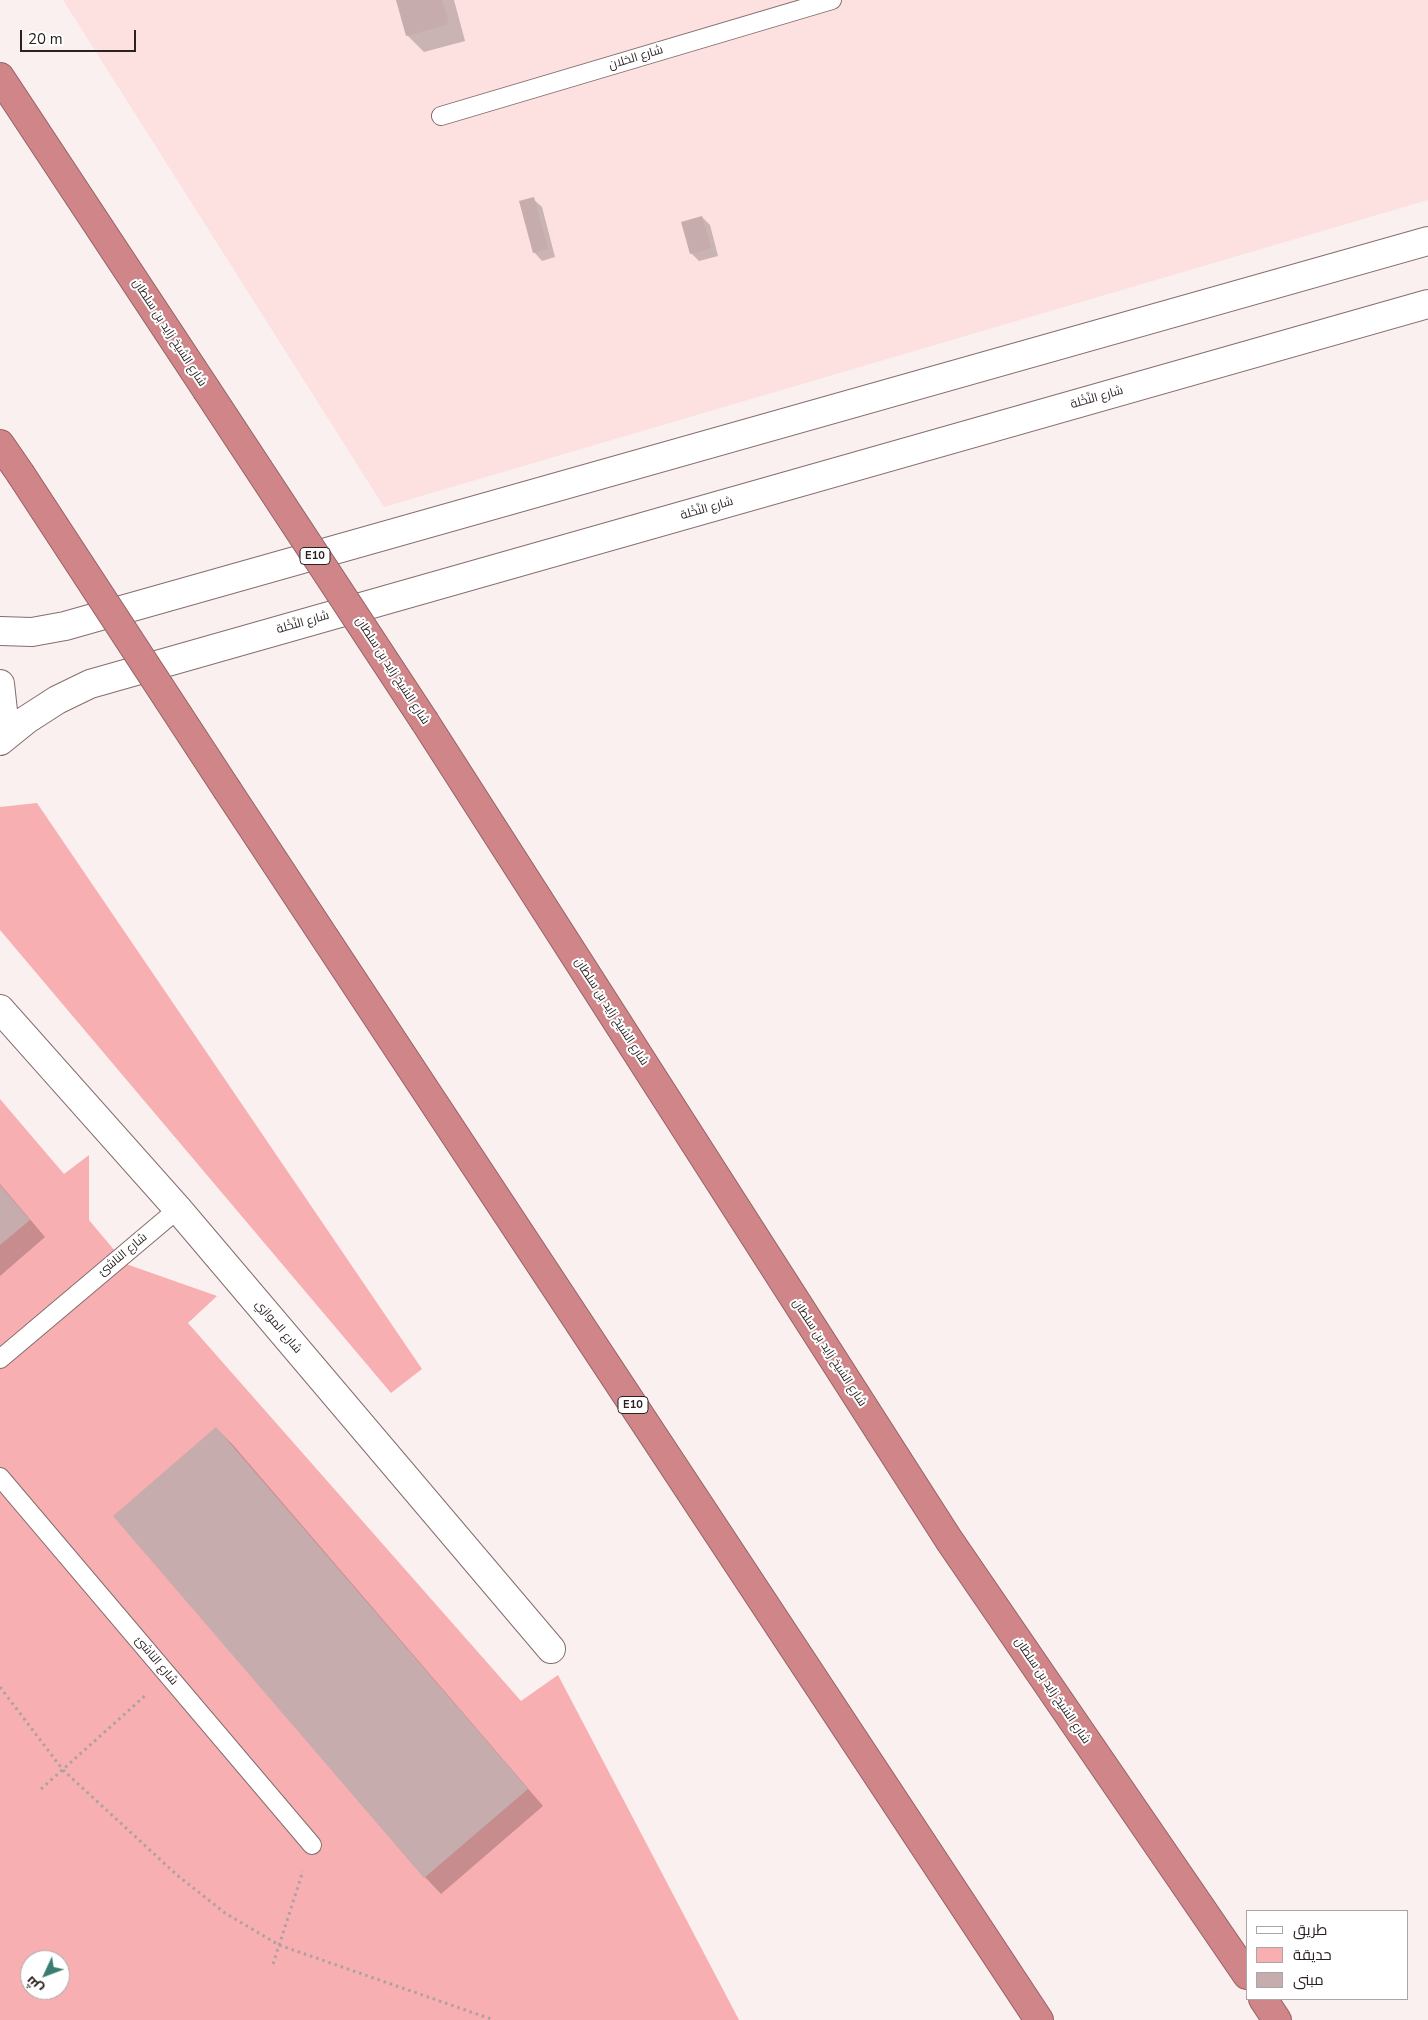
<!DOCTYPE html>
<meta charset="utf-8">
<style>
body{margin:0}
#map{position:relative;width:1428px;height:2020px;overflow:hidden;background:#fbf0f0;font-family:"Nunito Sans",Cairo,sans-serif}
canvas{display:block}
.legend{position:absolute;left:1246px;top:1910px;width:162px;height:90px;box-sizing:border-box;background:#fff;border:1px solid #aaa6a6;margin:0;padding:6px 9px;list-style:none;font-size:15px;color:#2b2121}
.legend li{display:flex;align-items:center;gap:10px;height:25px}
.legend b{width:25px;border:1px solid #aaa6a6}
.north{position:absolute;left:20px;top:1950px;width:50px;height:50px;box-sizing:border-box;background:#fff;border:1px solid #aaa6a6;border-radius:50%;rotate:227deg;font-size:14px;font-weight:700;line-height:20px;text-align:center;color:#2b2121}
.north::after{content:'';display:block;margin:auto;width:18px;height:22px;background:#3a7d70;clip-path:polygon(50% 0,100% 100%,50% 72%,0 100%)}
.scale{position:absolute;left:20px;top:30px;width:116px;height:22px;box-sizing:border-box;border:2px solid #2b2121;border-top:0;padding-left:6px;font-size:15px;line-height:18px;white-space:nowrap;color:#2b2121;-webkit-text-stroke:4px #fff;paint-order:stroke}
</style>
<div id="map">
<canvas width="1428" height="2020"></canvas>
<ul class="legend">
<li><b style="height:6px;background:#fff"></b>طريق</li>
<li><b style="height:14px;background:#f8afb2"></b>حديقة</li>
<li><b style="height:14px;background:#c6acac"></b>مبنى</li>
</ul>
<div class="north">ش</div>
<div class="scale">20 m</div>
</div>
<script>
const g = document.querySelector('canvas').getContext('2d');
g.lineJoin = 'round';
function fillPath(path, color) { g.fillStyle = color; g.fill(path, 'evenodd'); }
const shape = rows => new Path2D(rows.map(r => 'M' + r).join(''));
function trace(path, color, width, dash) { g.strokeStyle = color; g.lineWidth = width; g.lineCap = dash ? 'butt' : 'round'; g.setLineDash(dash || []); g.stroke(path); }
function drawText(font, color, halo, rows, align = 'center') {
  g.font = font + ' "Nunito Sans",Cairo,sans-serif'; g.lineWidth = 4; g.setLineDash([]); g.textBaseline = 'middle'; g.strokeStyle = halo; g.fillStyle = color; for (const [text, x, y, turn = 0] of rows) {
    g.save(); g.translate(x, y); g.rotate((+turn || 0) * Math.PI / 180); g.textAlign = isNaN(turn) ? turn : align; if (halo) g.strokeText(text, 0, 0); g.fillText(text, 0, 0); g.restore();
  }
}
fillPath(shape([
 [63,0,1428,0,1428,200,384,507]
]), '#fde0e0');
fillPath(shape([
 [37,803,422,1369,391,1393,0,930,0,807],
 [0,1099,64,1174,89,1155,89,1220,126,1264,217,1296,188,1323,521,1701,558,1675,739,2020,0,2020],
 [30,1960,60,1960,60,1990,30,1990]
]), '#f8afb2');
fillPath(shape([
 [397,0,454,0,465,41,424,52,407,35],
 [533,199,542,207,555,257,542,261,534,252],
 [702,217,710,225,718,256,699,261,691,253],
 [0,1184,45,1237,0,1276],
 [216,1428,233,1445,543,1806,441,1894,425,1877]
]), '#0003');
fillPath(shape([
 [396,0,442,0,449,24,406,36],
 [534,197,548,249,533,253,519,201],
 [702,216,711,248,690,254,681,222],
 [0,1185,30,1220,0,1245],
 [216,1427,528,1789,424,1878,113,1516]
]), '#c6acac');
const lane = shape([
 [441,116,832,0],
 [0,1359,178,1209],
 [0,1477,312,1845]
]);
const street = shape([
 [0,631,32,632,65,626,1428,241],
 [0,684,3,711,0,730],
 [0,741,26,720,57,700,90,684,1428,304],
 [0,1009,178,1209,551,1649]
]);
const highway = shape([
 [0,77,206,389],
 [0,444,20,473],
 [425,722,949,1540,1247,1975],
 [228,791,1039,2020],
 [1263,1999,1277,2020]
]);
trace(lane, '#856d6d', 20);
trace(street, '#856d6d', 30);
trace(highway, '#966265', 30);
trace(shape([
 [0,1687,63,1770,177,1875,225,1913,279,1945,494,2020],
 [41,1789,147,1694],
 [273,1964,303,1871]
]), '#aca1a1', 3, [2.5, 4]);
trace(lane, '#fff', 18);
trace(street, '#fff', 28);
trace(highway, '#d08589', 28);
const highwayBridge = shape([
 [206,389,425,722],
 [20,473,228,791]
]);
trace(highwayBridge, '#966265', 30, []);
trace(highwayBridge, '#d08589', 28);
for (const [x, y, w] of [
 [315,556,30],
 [633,1405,30]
]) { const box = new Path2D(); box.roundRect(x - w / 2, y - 8.5, w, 17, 4); g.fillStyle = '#fff'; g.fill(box); trace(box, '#2b2121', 1); }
drawText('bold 11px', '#2b2121', null, [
 ["E10",315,556],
 ["E10",633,1405]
]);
drawText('12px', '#2b2121', '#fff', [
 ["شارع الخلان",636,58,-17],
 ["شارع الشيخ زايد بن سلطان",169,333,57],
 ["شارع النَّخْلة",1097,398,-16],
 ["شارع النَّخْلة",707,509,-16],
 ["شارع النَّخْلة",303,623,-16],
 ["شارع الشيخ زايد بن سلطان",392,671,57],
 ["شارع الشيخ زايد بن سلطان",611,1012,57],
 ["شارع الناشئ",123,1255,-40],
 ["شارع الموازي",278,1327,50],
 ["شارع الشيخ زايد بن سلطان",829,1353,57],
 ["شارع الناشئ",156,1661,50],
 ["شارع الشيخ زايد بن سلطان",1052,1691,56]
]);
</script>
